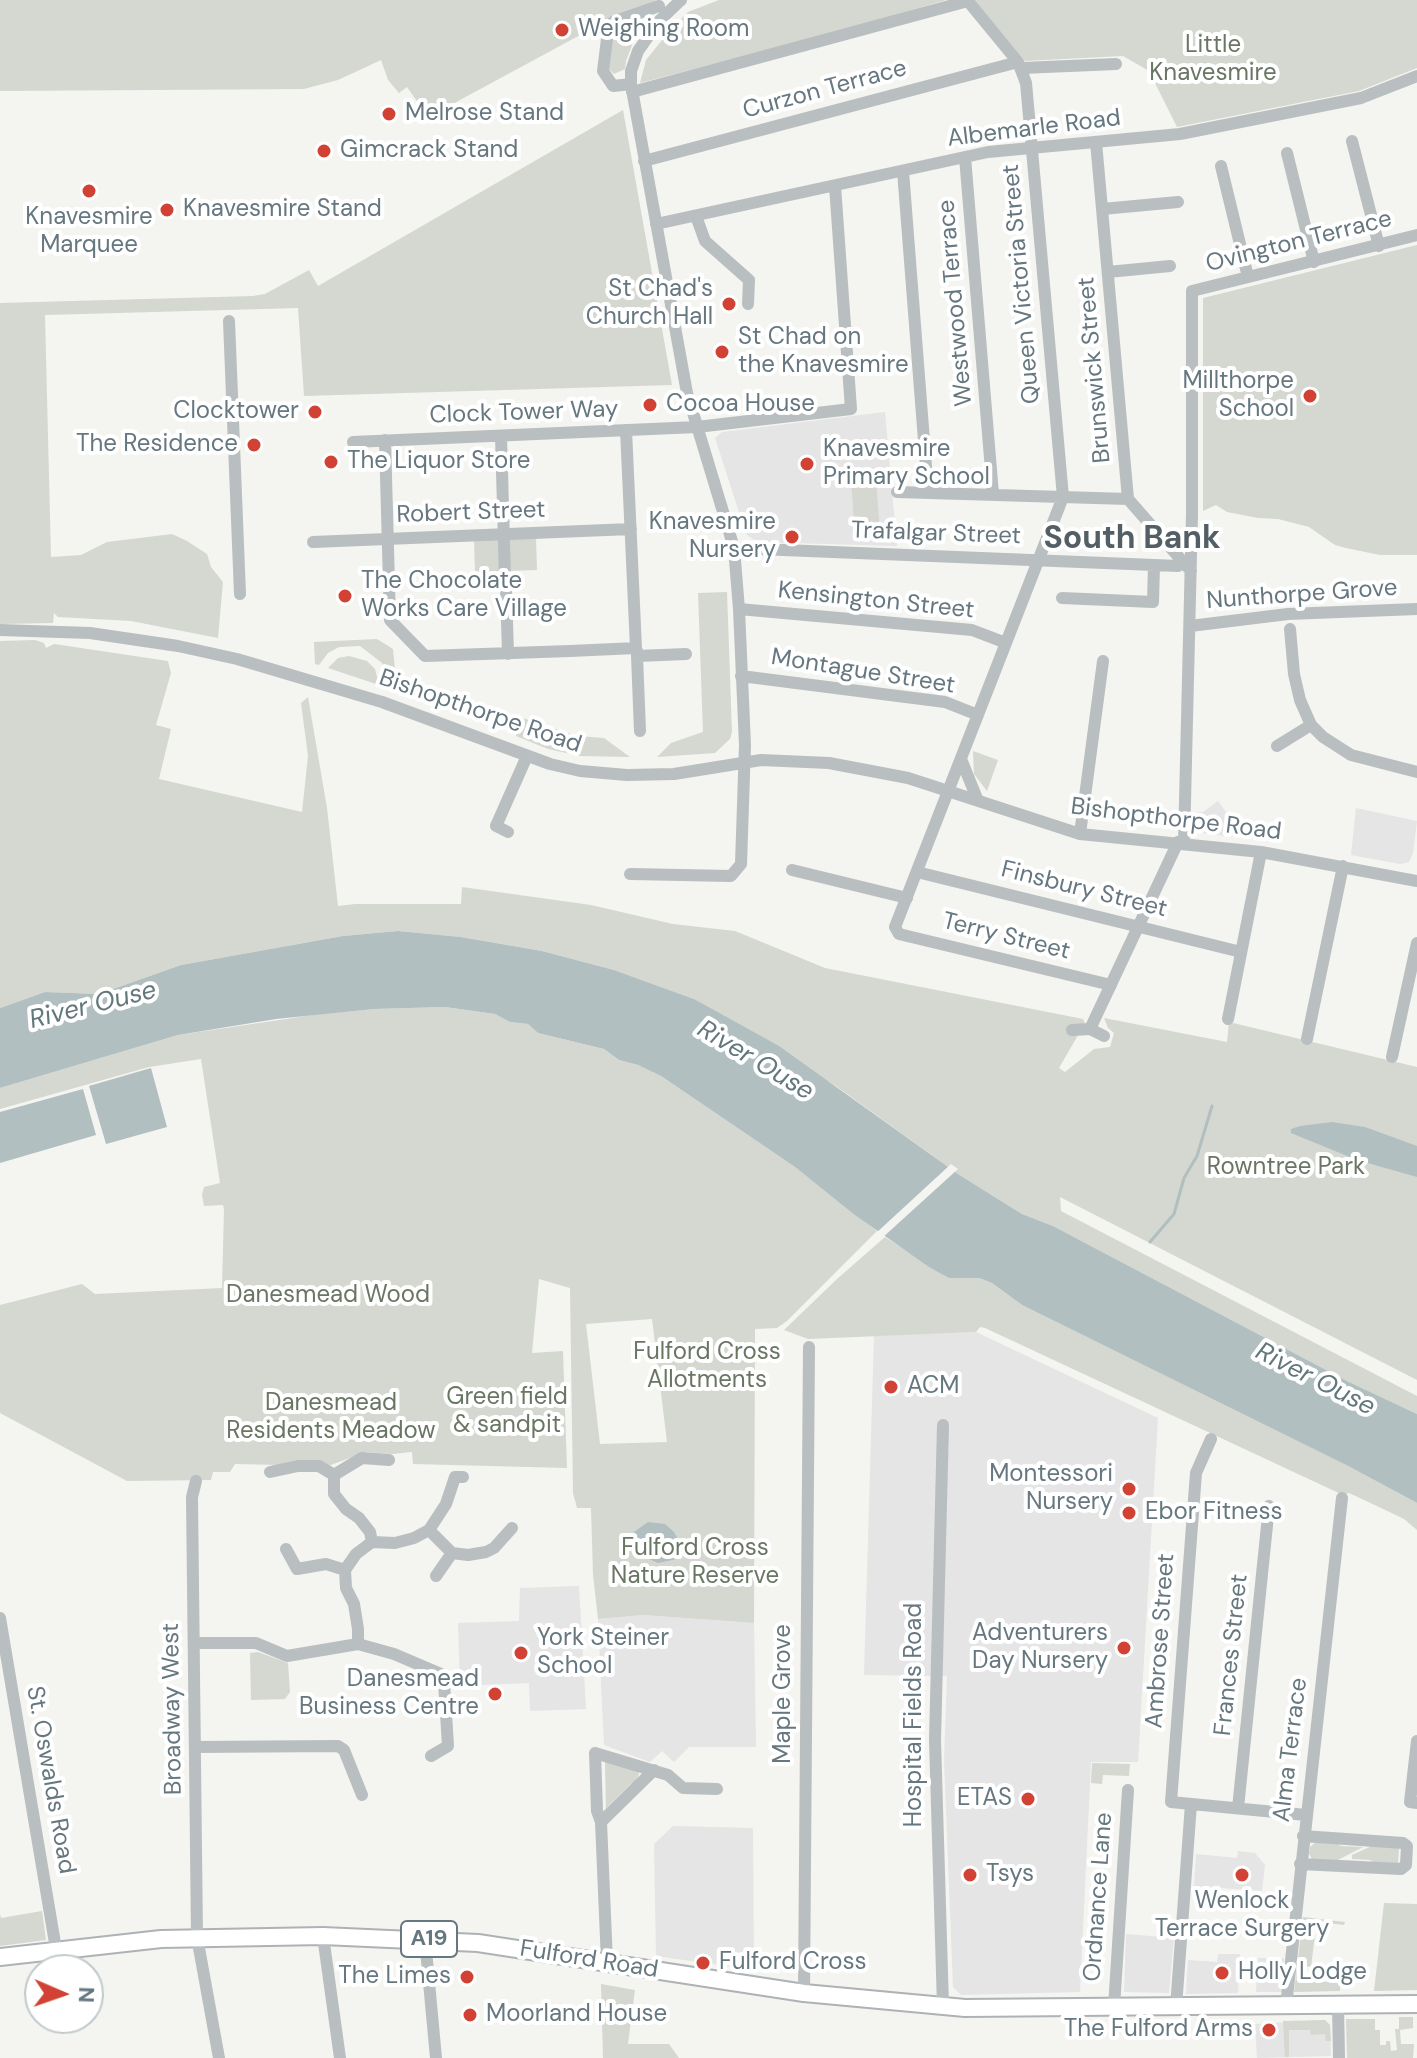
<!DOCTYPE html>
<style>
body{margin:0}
#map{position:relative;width:1417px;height:2058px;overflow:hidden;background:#f4f4f1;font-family:"DM Sans",sans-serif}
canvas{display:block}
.north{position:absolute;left:24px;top:1954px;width:80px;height:80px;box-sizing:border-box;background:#fff;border:2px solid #c2c9cc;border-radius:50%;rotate:92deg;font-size:22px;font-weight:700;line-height:32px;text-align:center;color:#66777f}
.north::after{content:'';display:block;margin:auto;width:28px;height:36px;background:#d14234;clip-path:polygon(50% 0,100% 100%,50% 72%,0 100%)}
</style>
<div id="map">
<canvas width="1417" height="2058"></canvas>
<div class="north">N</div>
</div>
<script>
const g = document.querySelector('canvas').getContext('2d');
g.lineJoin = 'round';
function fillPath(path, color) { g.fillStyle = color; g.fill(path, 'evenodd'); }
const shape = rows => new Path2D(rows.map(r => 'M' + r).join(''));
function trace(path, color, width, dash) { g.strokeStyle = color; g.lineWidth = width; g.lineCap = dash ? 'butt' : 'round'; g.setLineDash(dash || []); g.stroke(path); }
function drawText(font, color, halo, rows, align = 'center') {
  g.font = font + ' "DM Sans",sans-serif'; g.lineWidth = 8; g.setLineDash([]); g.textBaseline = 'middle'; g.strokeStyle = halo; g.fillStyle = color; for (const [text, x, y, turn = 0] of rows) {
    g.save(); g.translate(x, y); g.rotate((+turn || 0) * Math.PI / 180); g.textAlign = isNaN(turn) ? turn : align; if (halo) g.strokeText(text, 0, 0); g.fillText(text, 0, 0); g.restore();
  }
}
fillPath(shape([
 [885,412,897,546,757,542,746,534,715,438,722,432],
 [1218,801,1228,815,1238,816,1234,837,1202,833,1196,826,1196,812,1203,812],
 [1356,808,1417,821,1413,853,1409,862,1400,864,1351,855],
 [976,1332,1158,1418,1138,1762,1091,1762,1080,1992,961,1995,953,1987,944,1760,947,1676,864,1675,874,1336],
 [579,1586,586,1709,530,1711,529,1683,460,1686,458,1623,519,1621,520,1588],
 [643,1615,754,1623,756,1747,689,1747,674,1762,662,1751,650,1762,604,1745,598,1619],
 [673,1826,753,1828,754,1970,656,1956,654,1844],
 [1238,1851,1255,1853,1265,1865,1262,1891,1194,1886,1196,1854,1237,1858],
 [1126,1934,1174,1938,1169,1993,1124,1992],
 [1218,1954,1240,1954,1238,1993,1186,1994,1188,1960,1217,1962],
 [1258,1958,1284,1958,1282,1992,1256,1992],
 [1325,2020,1330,2025,1331,2056,1257,2058,1255,2024]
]), '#e4e5e4');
fillPath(shape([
 [0,0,657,0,595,27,447,107,421,107,407,87,399,93,388,80,381,60,338,80,304,89,0,91],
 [719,0,946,0,841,31,640,83,646,60,671,29,688,12],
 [974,0,1417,0,1417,68,1359,91,1177,127,1149,71,1123,56,1025,61],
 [645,19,647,24,634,40,626,61,625,69,614,74,609,69,609,49,615,30],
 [623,110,672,385,304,396,298,308,45,315,51,557,81,555,107,542,172,534,187,541,207,554,211,567,223,582,218,638,131,621,58,617,54,613,53,623,0,624,0,303,253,296,265,294,309,270,318,286],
 [1417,245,1417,555,1380,555,1346,548,1335,545,1309,527,1278,519,1258,518,1227,512,1216,505,1203,511,1203,298],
 [876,480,880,532,855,534,851,482],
 [536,538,537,570,475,572,474,540],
 [727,592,732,732,730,739,715,753,657,757,671,743,703,732,698,593],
 [377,639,393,649,397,690,390,688,382,663,360,646,339,647,328,653,319,665,315,664,314,642],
 [35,640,44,643,46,648,54,644,168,661,171,673,156,725,171,729,159,779,302,812,308,756,301,703,308,697,327,808,338,906,355,904,461,904,462,887,591,905,673,924,735,931,825,968,1083,1019,1085,1023,1059,1068,1065,1072,1094,1049,1110,1047,1114,1033,1108,1028,1104,1018,1227,1042,1229,1022,1417,1067,1417,1380,1060,1197,1061,1211,1417,1396,1417,1414,1349,1382,1053,1226,1022,1214,958,1174,836,1086,694,999,614,970,542,951,461,937,398,931,343,936,181,965,99,994,45,992,0,1008,0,641],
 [349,656,367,661,375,669,379,685,328,668,338,658],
 [517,716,577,736,604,738,630,757,580,756,548,749,516,736],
 [973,751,998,760,987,791,974,774],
 [445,1007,495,1014,510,1022,528,1024,538,1033,604,1049,619,1060,638,1065,661,1076,795,1167,877,1231,787,1321,777,1328,755,1329,754,1623,643,1615,598,1619,593,1575,591,1508,577,1508,573,1493,570,1288,539,1279,532,1353,563,1351,567,1468,413,1464,412,1452,392,1454,366,1452,328,1466,235,1464,230,1472,213,1472,211,1480,127,1481,0,1413,0,1305,82,1284,95,1294,222,1288,224,1209,223,1205,204,1206,202,1195,204,1187,220,1183,201,1059,149,1067,0,1109,0,1088,178,1035,320,1014,374,1009],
 [652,1319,667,1442,600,1444,586,1324],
 [885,1237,949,1278,979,1278,992,1283,1022,1305,1350,1467,1417,1503,1417,1530,1404,1519,1379,1507,1349,1493,1343,1495,985,1328,980,1327,976,1332,808,1339,784,1330,837,1279],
 [258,1652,288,1663,290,1692,285,1699,251,1700,250,1653],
 [605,1762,637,1770,639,1774,635,1784,632,1783,608,1806,606,1811],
 [1092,1763,1130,1764,1129,1776,1103,1775,1102,1784,1091,1783],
 [1317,1841,1334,1842,1341,1846,1363,1847,1334,1862,1313,1861,1309,1854,1310,1847],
 [1376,1844,1399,1848,1398,1864,1377,1865,1370,1860,1352,1859,1352,1855],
 [1384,1903,1417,1904,1417,1990,1374,1991],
 [42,1911,46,1940,0,1946,0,1914,1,1918],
 [1303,1917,1345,1922,1344,1925,1310,1921,1308,1934,1315,1935,1311,1967,1305,1966,1303,1979,1335,1983,1337,1969,1340,1969,1340,1991,1294,1992],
 [601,1984,635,1990,628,2044,669,2044,679,2058,603,2058],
 [1399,2017,1413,2017,1413,2028,1400,2030,1401,2044,1414,2044,1413,2058,1347,2058,1346,2019,1375,2019,1375,2030,1380,2030,1380,2045,1386,2045,1386,2041,1390,2041,1391,2051,1397,2050,1395,2029,1399,2029],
 [1325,2020,1330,2025,1331,2041,1326,2041,1325,2034,1311,2035,1310,2030,1289,2030,1289,2057,1285,2057,1283,2021]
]), '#d4d8d0');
fillPath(shape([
 [398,931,461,937,542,951,614,970,694,999,779,1046,958,1174,1022,1214,1053,1226,1349,1382,1417,1414,1417,1503,1350,1467,1022,1305,992,1283,979,1278,949,1278,929,1267,855,1215,795,1167,661,1076,638,1065,619,1060,604,1049,538,1033,528,1024,510,1022,495,1014,445,1007,374,1009,276,1019,178,1035,0,1088,0,1008,45,992,99,994,181,965,343,936],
 [151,1068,167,1127,106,1144,89,1086],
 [83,1089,96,1135,0,1163,0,1112],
 [1332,1122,1365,1127,1417,1146,1417,1177,1357,1160,1291,1133,1291,1129,1300,1126],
 [648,1522,665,1524,674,1532,681,1545,681,1554,677,1559,658,1563,640,1555,632,1540,634,1532]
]), '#b1bfc1');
fillPath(shape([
 [951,1164,958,1169,881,1239,875,1234]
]), '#f4f4f1');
trace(shape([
 [1150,1242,1174,1214,1184,1178,1197,1156,1212,1106]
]), '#b1bfc1', 3);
const major = shape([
 [0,1957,161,1939,323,1936,478,1943,804,1993,965,2008,1417,2004]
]);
trace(major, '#adb2b5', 20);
trace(shape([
 [967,0,1018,62,1026,83,1063,497,895,927,899,934,1111,985],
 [1022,68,1116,64],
 [631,84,613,86,603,71,608,31,613,22,659,6],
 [632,92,968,1],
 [1352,141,1379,246],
 [1096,142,1128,499,1191,571],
 [1287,153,1314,262],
 [965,157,993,494],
 [644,161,1018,62],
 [1221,166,1248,277],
 [903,171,928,492],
 [1102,209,1178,202],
 [696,216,705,241,749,280,748,304],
 [656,224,988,152,1180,134,1361,98,1417,76],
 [1108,272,1170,266],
 [229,321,240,594],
 [501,436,505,578],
 [385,440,390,620,425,656,570,651,636,648,626,430],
 [353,442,697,427,851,409,835,186],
 [897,492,1128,499],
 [313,542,631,529],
 [734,548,1154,565,1178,566,1184,562],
 [506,589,508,654],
 [1062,598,1153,602,1154,565],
 [739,609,972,630,1006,643],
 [1190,626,1288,614,1417,609],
 [1290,629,1294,674,1300,700,1311,725,1323,737,1351,755,1417,772],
 [0,630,90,633,178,646,237,659,382,702,550,764,580,771,627,775,674,774,761,760,829,763,908,778,1080,834,1261,852,1417,881],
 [637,651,637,656,686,654],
 [637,656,640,731],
 [741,676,945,702,978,715],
 [1277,746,1311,725],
 [961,759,978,801],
 [508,832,496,826,527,756],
 [1080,834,1103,661],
 [1184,843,1192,514,1192,291,1417,235],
 [792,870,907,898],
 [917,872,1241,952],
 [630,874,731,876,741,864,745,745,739,609,734,548,687,393,631,84,631,71,638,51,659,21,681,0],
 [1228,1019,1261,852],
 [1090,1029,1178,842],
 [1072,1030,1090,1029,1104,1036],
 [1307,1039,1343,866],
 [1392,1057,1417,943],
 [1211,1439,1196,1473,1171,1802,1306,1815],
 [270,1472,298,1466,319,1466,334,1475],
 [196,1481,192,1497,197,1937,219,2058],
 [429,1530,452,1553,468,1555,486,1552,494,1548,512,1528],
 [372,1542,370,1532,359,1518,346,1509,334,1494,334,1475,362,1458,389,1460],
 [286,1549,297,1569,326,1564,345,1570],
 [436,1576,452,1553],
 [0,1618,56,1949],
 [194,1643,256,1643,287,1656,358,1644,394,1654,441,1674,444,1682,448,1746,431,1756],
 [358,1644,358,1629,354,1604,346,1588,345,1570,356,1554,372,1542,395,1543,414,1538,429,1530,446,1504,455,1477,463,1477],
 [1417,1741,1410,1802,1417,1803],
 [195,1747,338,1746,344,1750,362,1795],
 [1238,1808,1269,1506],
 [601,1822,654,1770],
 [1300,1864,1401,1869,1406,1865,1407,1846,1403,1843,1303,1836],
 [323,1936,340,2058],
 [425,1939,436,2058],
 [607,1962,601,1822,597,1811,595,1753,668,1775,683,1788,717,1789],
 [804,1993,809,1347],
 [1338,2005,1339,2058],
 [943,2006,935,1740,943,1425],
 [1286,2006,1342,1498],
 [1114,2007,1128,1790],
 [1176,2007,1191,1804]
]), '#b9bec0', 12);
trace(major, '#fff', 16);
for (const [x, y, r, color] of [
 [562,30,8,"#d14234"],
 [389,114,8,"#d14234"],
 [324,151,8,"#d14234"],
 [89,191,8,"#d14234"],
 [167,210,8,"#d14234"],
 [729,304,8,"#d14234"],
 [722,352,8,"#d14234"],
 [1310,396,8,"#d14234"],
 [650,405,8,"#d14234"],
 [315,412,8,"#d14234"],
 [254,445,8,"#d14234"],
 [331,462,8,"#d14234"],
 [807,464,8,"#d14234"],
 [792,537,8,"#d14234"],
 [345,596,8,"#d14234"],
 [891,1387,8,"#d14234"],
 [1129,1489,8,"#d14234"],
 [1129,1513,8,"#d14234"],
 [1124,1648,8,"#d14234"],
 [521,1653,8,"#d14234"],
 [495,1694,8,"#d14234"],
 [1028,1799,8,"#d14234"],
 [970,1875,8,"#d14234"],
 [1242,1875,8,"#d14234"],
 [703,1963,8,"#d14234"],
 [1222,1973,8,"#d14234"],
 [467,1977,8,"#d14234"],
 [470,2015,8,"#d14234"],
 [1269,2030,8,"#d14234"]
]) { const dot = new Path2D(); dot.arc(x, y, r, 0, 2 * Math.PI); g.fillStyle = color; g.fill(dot); trace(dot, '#fff', 3); }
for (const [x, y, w] of [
 [429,1939,56]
]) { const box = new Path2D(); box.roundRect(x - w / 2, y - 18, w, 36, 6); g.fillStyle = '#fff'; g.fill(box); trace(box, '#66777f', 2); }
drawText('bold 22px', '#66777f', null, [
 ["A19",429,1939]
]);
drawText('24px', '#66777f', '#fff', [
 ["Weighing Room",578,30],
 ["Melrose Stand",405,114],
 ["Gimcrack Stand",340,151],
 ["Knavesmire Stand",183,210],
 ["Knavesmire",89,218,"center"],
 ["Marquee",89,246,"center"],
 ["St Chad's",713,290,"right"],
 ["Church Hall",713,318,"right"],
 ["St Chad on",738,338],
 ["the Knavesmire",738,366],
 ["Millthorpe",1294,382,"right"],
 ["School",1294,410,"right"],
 ["Cocoa House",666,405],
 ["Clocktower",299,412,"right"],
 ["The Residence",238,445,"right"],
 ["Knavesmire",823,450],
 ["Primary School",823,478],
 ["The Liquor Store",347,462],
 ["Knavesmire",776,523,"right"],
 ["Nursery",776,551,"right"],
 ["The Chocolate",361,582],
 ["Works Care Village",361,610],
 ["ACM",907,1387],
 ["Montessori",1113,1475,"right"],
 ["Nursery",1113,1503,"right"],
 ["Ebor Fitness",1145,1513],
 ["Adventurers",1108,1634,"right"],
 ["Day Nursery",1108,1662,"right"],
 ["York Steiner",537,1639],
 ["School",537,1667],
 ["Danesmead",479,1680,"right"],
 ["Business Centre",479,1708,"right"],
 ["ETAS",1012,1799,"right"],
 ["Tsys",986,1875],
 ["Wenlock",1242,1902,"center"],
 ["Terrace Surgery",1242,1930,"center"],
 ["Fulford Cross",719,1963],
 ["Holly Lodge",1238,1973],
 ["The Limes",451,1977,"right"],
 ["Moorland House",486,2015],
 ["The Fulford Arms",1253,2030,"right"]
], 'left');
drawText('24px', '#6a7664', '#fff', [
 ["Little",1213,46],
 ["Knavesmire",1213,74],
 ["Rowntree Park",1286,1168],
 ["Danesmead Wood",328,1296],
 ["Fulford Cross",707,1353],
 ["Allotments",707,1381],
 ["Green field",507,1398],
 ["& sandpit",507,1426],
 ["Danesmead",331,1404],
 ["Residents Meadow",331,1432],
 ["Fulford Cross",695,1549],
 ["Nature Reserve",695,1577]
]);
drawText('24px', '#66777f', '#fff', [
 ["Curzon Terrace",825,90,-15],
 ["Albemarle Road",1034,129,-7],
 ["Ovington Terrace",1299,242,-14],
 ["Queen Victoria Street",1022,284,-95],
 ["Westwood Terrace",956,303,-95],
 ["Brunswick Street",1095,370,-95],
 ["Clock Tower Way",524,413,-2],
 ["Robert Street",471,513,-2],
 ["Trafalgar Street",936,534,2],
 ["Nunthorpe Grove",1302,595,-4],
 ["Kensington Street",876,601,6],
 ["Montague Street",863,672,9],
 ["Bishopthorpe Road",480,712,19],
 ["Bishopthorpe Road",1176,820,7],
 ["Finsbury Street",1084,890,14],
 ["Terry Street",1006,937,14],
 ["Ambrose Street",1161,1641,-86],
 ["Frances Street",1232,1655,-84],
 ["Maple Grove",784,1694,-90],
 ["Broadway West",173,1709,-91],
 ["Hospital Fields Road",915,1715,-90],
 ["Alma Terrace",1291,1750,-83],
 ["St. Oswalds Road",50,1780,80],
 ["Ordnance Lane",1099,1897,-86],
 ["Fulford Road",589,1960,9]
]);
drawText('italic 26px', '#62787c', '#fff', [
 ["River Ouse",93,1006,-14],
 ["River Ouse",755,1061,31],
 ["River Ouse",1315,1380,27]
]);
drawText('bold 32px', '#535f64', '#fff', [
 ["South Bank",1132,540]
]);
</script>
